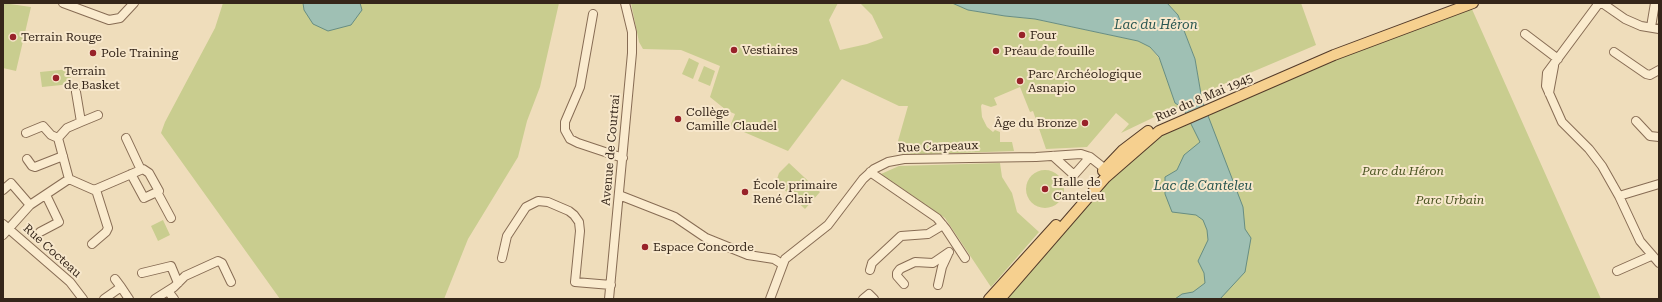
<!DOCTYPE html>
<meta charset="utf-8">
<style>
body{margin:0}
#map{position:relative;width:1662px;height:302px;overflow:hidden;background:#efddbb;font-family:"Roboto Serif",serif}
canvas{display:block}
.frame{position:absolute;inset:0;border:4px solid #35261a;pointer-events:none}
</style>
<div id="map">
<canvas width="1662" height="302"></canvas>
<div class="frame"></div>
</div>
<script>
const g = document.querySelector('canvas').getContext('2d');
g.lineJoin = 'round';
function fillPath(path, color) { g.fillStyle = color; g.fill(path, 'evenodd'); }
const shape = rows => new Path2D(rows.map(r => 'M' + r).join(''));
function trace(path, color, width, dash) { g.strokeStyle = color; g.lineWidth = width; g.lineCap = dash ? 'butt' : 'round'; g.setLineDash(dash || []); g.stroke(path); }
function drawText(font, color, halo, rows, align = 'center') {
  g.font = font + ' "Roboto Serif",serif'; g.lineWidth = 4; g.setLineDash([]); g.textBaseline = 'middle'; g.strokeStyle = halo; g.fillStyle = color; for (const [text, x, y, turn = 0] of rows) {
    g.save(); g.translate(x, y); g.rotate((+turn || 0) * Math.PI / 180); g.textAlign = isNaN(turn) ? turn : align; if (halo) g.strokeText(text, 0, 0); g.fillText(text, 0, 0); g.restore();
  }
}
fillPath(shape([
 [3,3,31,7,16,71,3,68],
 [223,3,303,3,304,10,361,10,360,3,559,3,540,87,527,121,518,157,468,239,444,299,280,299,161,133,165,122,215,28],
 [631,3,838,3,829,20,840,50,867,44,883,38,872,15,860,3,952,3,968,10,1005,16,1035,19,1138,41,1150,47,1162,62,1175,103,1183,108,1167,111,1121,133,1129,124,1116,113,1087,147,1046,149,1033,111,1030,112,1020,87,994,98,997,105,991,107,982,104,981,106,982,117,987,127,993,132,995,130,1000,132,1000,142,1012,142,1014,151,902,155,898,141,908,106,899,106,842,79,788,151,730,126,735,114,726,110,710,97,720,66,681,50,643,49,639,42],
 [1167,3,1301,3,1316,45,1219,86,1201,95,1195,59,1178,15],
 [1471,7,1601,299,1006,299,1112,176,1155,137,1336,59],
 [689,58,699,63,693,79,682,74],
 [704,66,715,71,710,86,698,81],
 [70,69,71,84,42,87,40,72],
 [789,163,820,192,805,209,776,182,779,173],
 [1000,163,1002,177,1012,193,1017,212,1039,232,991,287,945,218,881,174,899,166],
 '1026 189a19 19 0 1 1 38 0a19 19 0 1 1-38 0Z',
 [163,220,170,235,158,241,151,226]
]), '#c9cd8f');
const water = shape([
 [303,3,360,3,362,10,351,25,328,31,313,24,304,10,303,3],
 [952,3,1167,3,1178,15,1195,59,1202,100,1243,207,1245,229,1251,238,1245,272,1220,299,1175,299,1182,294,1193,292,1205,283,1204,273,1198,261,1208,240,1207,230,1203,220,1196,215,1172,212,1165,194,1165,177,1177,170,1184,155,1200,142,1183,108,1175,103,1159,57,1150,47,1138,41,1035,19,1005,16,968,10,952,3]
]);
fillPath(water, '#9fc0b4');
trace(water, '#678d82', 1);
const minor = shape([
 [63,3,109,20,120,18,134,3],
 [1599,3,1547,73,1546,86,1562,122,1589,149,1602,166,1619,196,1640,241,1659,263],
 [1602,3,1625,19,1641,26,1659,29],
 [593,14,580,87,565,122,565,130,570,139,578,143,623,158],
 [1651,27,1655,3],
 [1525,34,1558,59],
 [1614,52,1646,74,1650,75,1659,70],
 [1549,93,1554,66],
 [1636,121,1650,136,1659,137],
 [81,122,98,115],
 [26,133,43,126,51,135,58,138],
 [126,138,141,170],
 [1053,156,1074,175,1090,157],
 [27,159,32,166,35,167,63,156],
 [870,172,937,218,946,229,965,258],
 [69,179,58,138,67,128,81,122,76,92],
 [3,190,11,183,30,205],
 [157,192,171,218],
 [619,195,675,217,706,238,748,255,774,259,782,264],
 [1619,196,1659,184],
 [3,224,70,282,83,299],
 [40,232,59,222,46,195],
 [3,235,30,205,69,179,94,190,143,169,149,173,159,191,144,198,131,174],
 [92,244,106,232,108,228,96,190],
 [502,258,507,236,526,207,538,201,548,202,569,211,574,215,579,222,580,231,575,282,611,285],
 [870,270,872,263,901,236,928,234,943,225],
 [1617,271,1651,256],
 [142,273,171,266,178,283],
 [115,279,121,287],
 [904,284,897,276,897,273,900,269,915,262,933,263,949,252],
 [938,285,942,267,948,254],
 [168,291,174,299],
 [104,299,121,287,129,299],
 [155,299,174,287,185,276,218,261,222,263,231,282],
 [609,299,632,53,632,32,625,3],
 [770,299,785,259,828,225,863,179,874,169,888,162,904,159,1036,157,1081,154,1090,157,1109,172],
 [863,299,869,294,874,299]
]);
const major = shape([
 [1103,171,1123,150,1148,131],
 [989,299,1056,225],
 [1000,299,1105,178,1159,131,1334,55,1473,3]
]);
trace(minor, '#876c54', 10);
trace(major, '#543b29', 12);
trace(minor, '#faebce', 8);
trace(major, '#f6d08f', 10);
for (const [x, y, r, color] of [
 [1022,35,4,"#982229"],
 [13,37,4,"#982229"],
 [734,50,4,"#982229"],
 [996,51,4,"#982229"],
 [93,53,4,"#982229"],
 [56,78,4,"#982229"],
 [1020,81,4,"#982229"],
 [678,119,4,"#982229"],
 [1085,123,4,"#982229"],
 [1045,189,4,"#982229"],
 [745,192,4,"#982229"],
 [645,247,4,"#982229"]
]) { const dot = new Path2D(); dot.arc(x, y, r, 0, 2 * Math.PI); g.fillStyle = color; g.fill(dot); trace(dot, '#f7e7cb', 1.5); }
drawText('12px', '#35261a', '#f7e7cb', [
 ["Four",1030,35],
 ["Terrain Rouge",21,37],
 ["Vestiaires",742,50],
 ["Préau de fouille",1004,51],
 ["Pole Training",101,53],
 ["Terrain",64,71],
 ["de Basket",64,85],
 ["Parc Archéologique",1028,74],
 ["Asnapio",1028,88],
 ["Collège",686,112],
 ["Camille Claudel",686,126],
 ["Âge du Bronze",1077,123,"right"],
 ["Halle de",1053,182],
 ["Canteleu",1053,196],
 ["École primaire",753,185],
 ["René Clair",753,199],
 ["Espace Concorde",653,247]
], 'left');
drawText('12px', '#35261a', '#f7e7cb', [
 ["Rue du 8 Mai 1945",1204,98,-23],
 ["Rue Carpeaux",938,147,-2],
 ["Avenue de Courtrai",611,150,-85],
 ["Rue Cocteau",52,251,42]
]);
drawText('italic 12px', '#495320', '#f7e7cb', [
 ["Parc du Héron",1403,171],
 ["Parc Urbain",1450,200]
]);
drawText('italic 13px', '#285650', '#f7e7cb', [
 ["Lac du Héron",1156,25],
 ["Lac de Canteleu",1203,186]
]);
</script>
